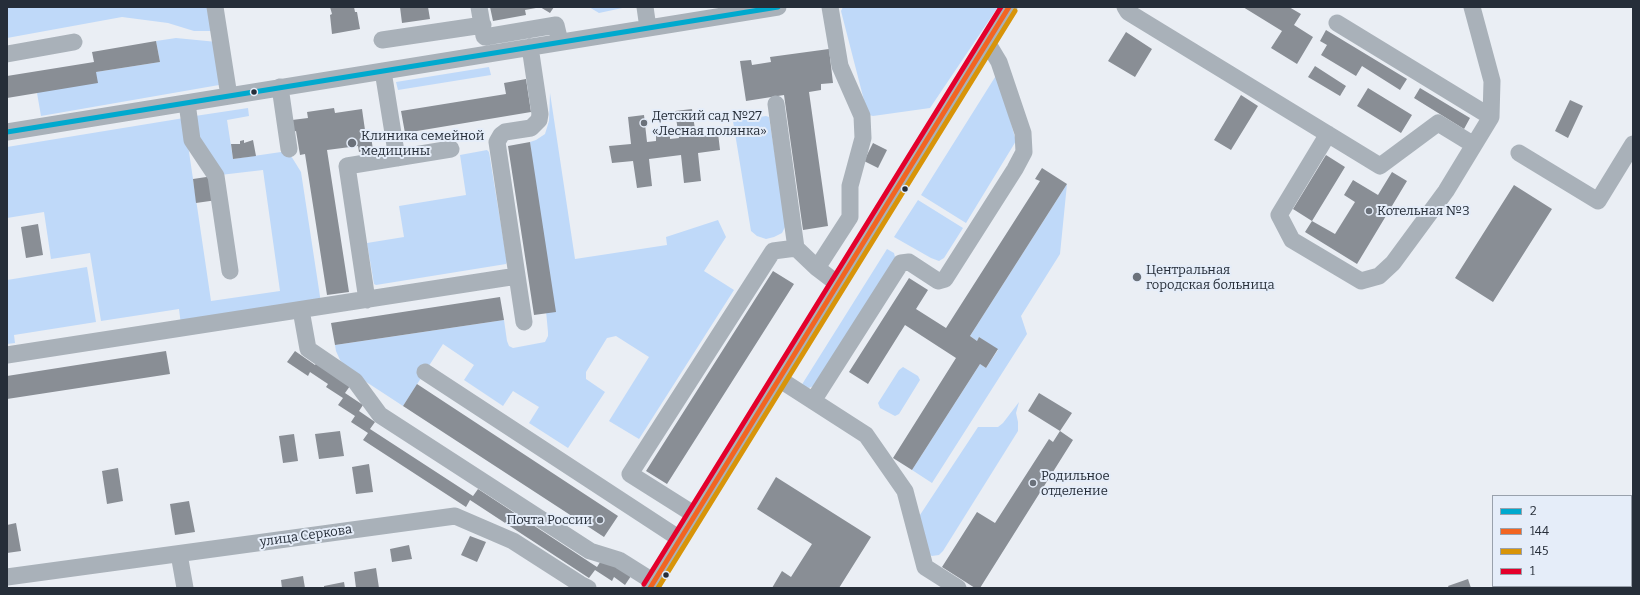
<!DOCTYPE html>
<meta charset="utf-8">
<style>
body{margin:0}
#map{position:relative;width:1640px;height:595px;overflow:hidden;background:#eaeef4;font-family:Bitter,serif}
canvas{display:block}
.frame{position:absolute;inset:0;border:8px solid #262e39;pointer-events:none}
.legend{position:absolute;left:1492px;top:495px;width:140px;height:92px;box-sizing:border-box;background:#e5edf9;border:1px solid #99a1ac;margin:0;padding:5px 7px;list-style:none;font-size:12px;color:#262e39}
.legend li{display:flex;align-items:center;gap:8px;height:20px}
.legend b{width:20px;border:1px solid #99a1ac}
</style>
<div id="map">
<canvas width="1640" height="595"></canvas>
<div class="frame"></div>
<ul class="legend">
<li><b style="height:5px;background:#00a9ce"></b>2</li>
<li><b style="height:5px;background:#f26522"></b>144</li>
<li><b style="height:5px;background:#d89409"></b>145</li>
<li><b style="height:5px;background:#e4002b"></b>1</li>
</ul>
</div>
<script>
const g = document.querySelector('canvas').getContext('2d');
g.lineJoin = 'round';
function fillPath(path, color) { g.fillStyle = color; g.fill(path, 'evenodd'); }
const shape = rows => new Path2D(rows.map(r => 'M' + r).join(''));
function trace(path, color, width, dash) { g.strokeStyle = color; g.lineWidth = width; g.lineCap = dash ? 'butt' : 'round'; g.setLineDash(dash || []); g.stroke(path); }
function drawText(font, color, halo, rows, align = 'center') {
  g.font = font + ' Bitter,serif'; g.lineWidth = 4; g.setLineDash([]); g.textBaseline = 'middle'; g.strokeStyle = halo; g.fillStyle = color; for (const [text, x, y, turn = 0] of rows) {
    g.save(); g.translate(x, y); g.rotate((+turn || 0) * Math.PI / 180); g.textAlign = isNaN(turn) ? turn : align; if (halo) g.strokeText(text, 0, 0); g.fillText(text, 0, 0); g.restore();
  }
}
fillPath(shape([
 [7,7,211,7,215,31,194,31,168,23,122,17,7,38],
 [589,7,627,7,599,13],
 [843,7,998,7,930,108,873,116,869,115,867,112,841,11],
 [176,38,217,42,219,85,41,116,37,93,96,72,160,62,156,41],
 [489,67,491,75,398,90,396,82],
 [997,74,1016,141,966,223,921,195],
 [550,93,575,259,667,245,666,237,718,220,726,237,704,271,734,290,639,439,609,421,649,357,616,336,607,338,586,372,586,379,605,392,568,448,529,423,539,407,513,391,503,406,464,380,474,365,443,344,403,406,351,372,340,360,336,351,335,345,504,320,507,341,509,346,513,348,545,342,548,336,548,332,530,142,536,140,545,134,549,121],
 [248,108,249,116,227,120,233,159,288,151,301,172,321,303,181,325,179,309,101,321,90,253,51,259,44,212,7,218,7,147,184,118,211,301,280,291,263,170,220,175,199,143,195,116],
 [766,116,769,117,786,225,782,233,774,237,766,239,757,236,751,231,733,121],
 [487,150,489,152,507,262,506,264,376,285,374,284,367,243,404,237,399,206,466,195,460,155],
 [1067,184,1060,254,1021,316,1027,334,932,483,912,470,980,364,986,368,998,350,979,337,977,341,970,336],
 [918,200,963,228,944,258,939,261,931,258,894,237],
 [887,249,894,253,895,257,894,262,818,384,809,388,801,386],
 [87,267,96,322,14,335,15,343,7,344,7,280],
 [903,367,918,376,920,380,899,414,895,416,880,408,878,403,899,370],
 [1019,402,1016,413,1018,422,1018,431,943,551,939,555,932,556,926,553,918,518,978,427,998,427,1003,423]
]), '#bfd9f9');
fillPath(shape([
 [330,7,354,7,355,12,357,12,360,29,332,34,330,15,332,14],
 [400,7,428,7,430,19,402,23],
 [490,7,536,7,536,8,525,10,526,15,493,21],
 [540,7,554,7,550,13],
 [1243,7,1289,7,1301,14,1294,25,1313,37,1297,64,1271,48,1282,31],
 [1326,30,1407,79,1400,90,1362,66,1356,76,1321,55,1327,45,1320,41],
 [1126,32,1152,49,1135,77,1108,61],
 [156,41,160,62,96,72,98,83,7,98,7,76,94,62,92,52],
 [829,49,833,83,821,84,821,90,809,92,828,226,803,230,784,95,746,101,740,61,751,60,752,65,771,62,770,57],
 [1315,66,1346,86,1340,96,1308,77],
 [526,79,531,112,405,133,401,111,506,94,504,83],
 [1368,88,1412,115,1401,133,1357,106],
 [1420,88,1470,118,1464,129,1414,98],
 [1241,95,1258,106,1231,150,1214,140],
 [1570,100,1583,106,1568,138,1555,131],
 [334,108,335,113,362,109,366,137,371,136,373,150,359,152,358,146,327,150,349,292,327,295,305,154,300,155,296,131,293,132,292,120,308,118,307,112],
 [692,109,696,136,718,133,720,150,698,153,701,181,684,183,681,155,649,159,652,186,637,188,633,161,612,163,609,146,631,144,628,117,644,115,647,142,656,141,656,135,670,134,670,139,679,138,675,111],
 [244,140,244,143,253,140,256,156,233,159,231,144,240,144,240,141],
 [530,142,556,312,534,315,508,146],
 [873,143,887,150,878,168,864,161],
 [1326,155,1345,167,1312,221,1293,209],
 [1042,168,1067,184,970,336,977,341,979,337,998,349,986,368,980,364,912,470,893,458,956,358,905,325,868,384,849,372,909,278,928,290,916,309,946,328,1040,181,1035,179],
 [1392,172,1407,181,1357,264,1305,232,1312,221,1335,234,1355,202,1344,195,1353,180,1378,195],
 [213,176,217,200,196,203,193,179],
 [1514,185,1552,209,1493,302,1455,278],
 [38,224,43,255,26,258,21,227],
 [773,271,794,284,667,484,646,471],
 [500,297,504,320,335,345,331,323],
 [166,351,170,374,7,399,7,376],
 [295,351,315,365,318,361,350,386,345,393,363,405,359,411,375,422,370,429,473,496,478,489,597,567,602,559,633,573,625,585,614,577,612,581,595,570,589,578,470,500,466,507,363,440,368,433,351,422,355,416,338,405,343,398,326,387,328,384,310,372,308,376,287,362],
 [417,384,618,516,604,537,403,406],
 [1039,393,1072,413,1060,431,1028,411],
 [340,431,344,456,319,459,315,434],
 [1060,431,1073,440,980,588,975,588,942,567,977,512,995,523,1049,439,1053,442],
 [294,434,298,461,283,463,279,436],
 [369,464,373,492,356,494,352,467],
 [118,468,123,501,107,504,102,471],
 [776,477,871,537,839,588,772,588,782,571,791,577,812,544,757,509],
 [189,501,195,532,175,535,170,504],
 [16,523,21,551,7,553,7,525],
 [470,536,486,542,477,562,461,555],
 [409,545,412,559,392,562,390,549],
 [376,568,379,588,356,588,354,572],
 [303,576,305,588,282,588,281,580],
 [1468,579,1471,588,1449,588,1448,586],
 [344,582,345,588,324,588,324,586]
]), '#898e95');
trace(shape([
 [215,7,229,96],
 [479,7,484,36],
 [645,7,648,28],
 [1125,7,1128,12,1380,166,1438,123,1474,145],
 [1337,23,1491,117],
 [485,37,556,25,560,42],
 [382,40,483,25],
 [7,54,74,42],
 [383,71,397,158],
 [280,87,289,149],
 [187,103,192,140,216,176,230,271],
 [776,104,796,248,817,268,838,284],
 [7,132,778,7],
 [1328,134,1279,215,1292,240,1361,281,1379,276,1393,263,1446,191,1491,117,1492,81,1472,7],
 [1519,153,1598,201,1633,144],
 [817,268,850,217,850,186,863,138,862,116,840,66,830,7],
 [367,300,347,166,451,149],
 [301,310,308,349,355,381,380,415,590,551,619,560,654,582],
 [524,322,497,142,501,135,505,132,531,128,539,120,540,114,530,47],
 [7,355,517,276],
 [425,372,680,539],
 [779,379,866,435,905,491,925,567,958,588],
 [813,401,901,263,909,262,938,281,945,279,1015,169,1024,152,1023,133,999,62,987,42],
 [695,515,630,474,773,251,796,248],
 [179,554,185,588],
 [7,577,455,516,513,541,580,584,588,588],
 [650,588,1009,7]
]), '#a9b1b9', 17);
trace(shape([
 [7,132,778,7]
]), '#00a9ce', 5);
trace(shape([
 [650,588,1009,7]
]), '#f26522', 5);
trace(shape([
 [658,588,1015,11]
]), '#d89409', 5);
trace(shape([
 [644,584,1001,7]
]), '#e4002b', 5);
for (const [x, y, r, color] of [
 [254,92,3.5,"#262e39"],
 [644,123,4,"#6b717a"],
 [352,143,5,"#6b717a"],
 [905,189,3.5,"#262e39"],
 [1369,211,4,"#6b717a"],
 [1137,277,5,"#6b717a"],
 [1033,483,4,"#6b717a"],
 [600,520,4,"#6b717a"],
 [666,575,3.5,"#262e39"]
]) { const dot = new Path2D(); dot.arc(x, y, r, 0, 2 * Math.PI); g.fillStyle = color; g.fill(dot); trace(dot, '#e5edf9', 1.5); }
drawText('13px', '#262e39', '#e5edf9', [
 ["Детский сад №27",652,116],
 ["«Лесная полянка»",652,131],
 ["Клиника семейной",361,136],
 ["медицины",361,151],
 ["Котельная №3",1377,211],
 ["Центральная",1146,270],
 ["городская больница",1146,285],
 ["Родильное",1041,476],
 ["отделение",1041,491],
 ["Почта России",592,520,"right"]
], 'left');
drawText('13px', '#262e39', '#e5edf9', [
 ["улица Серкова",306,536,-8]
]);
</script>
